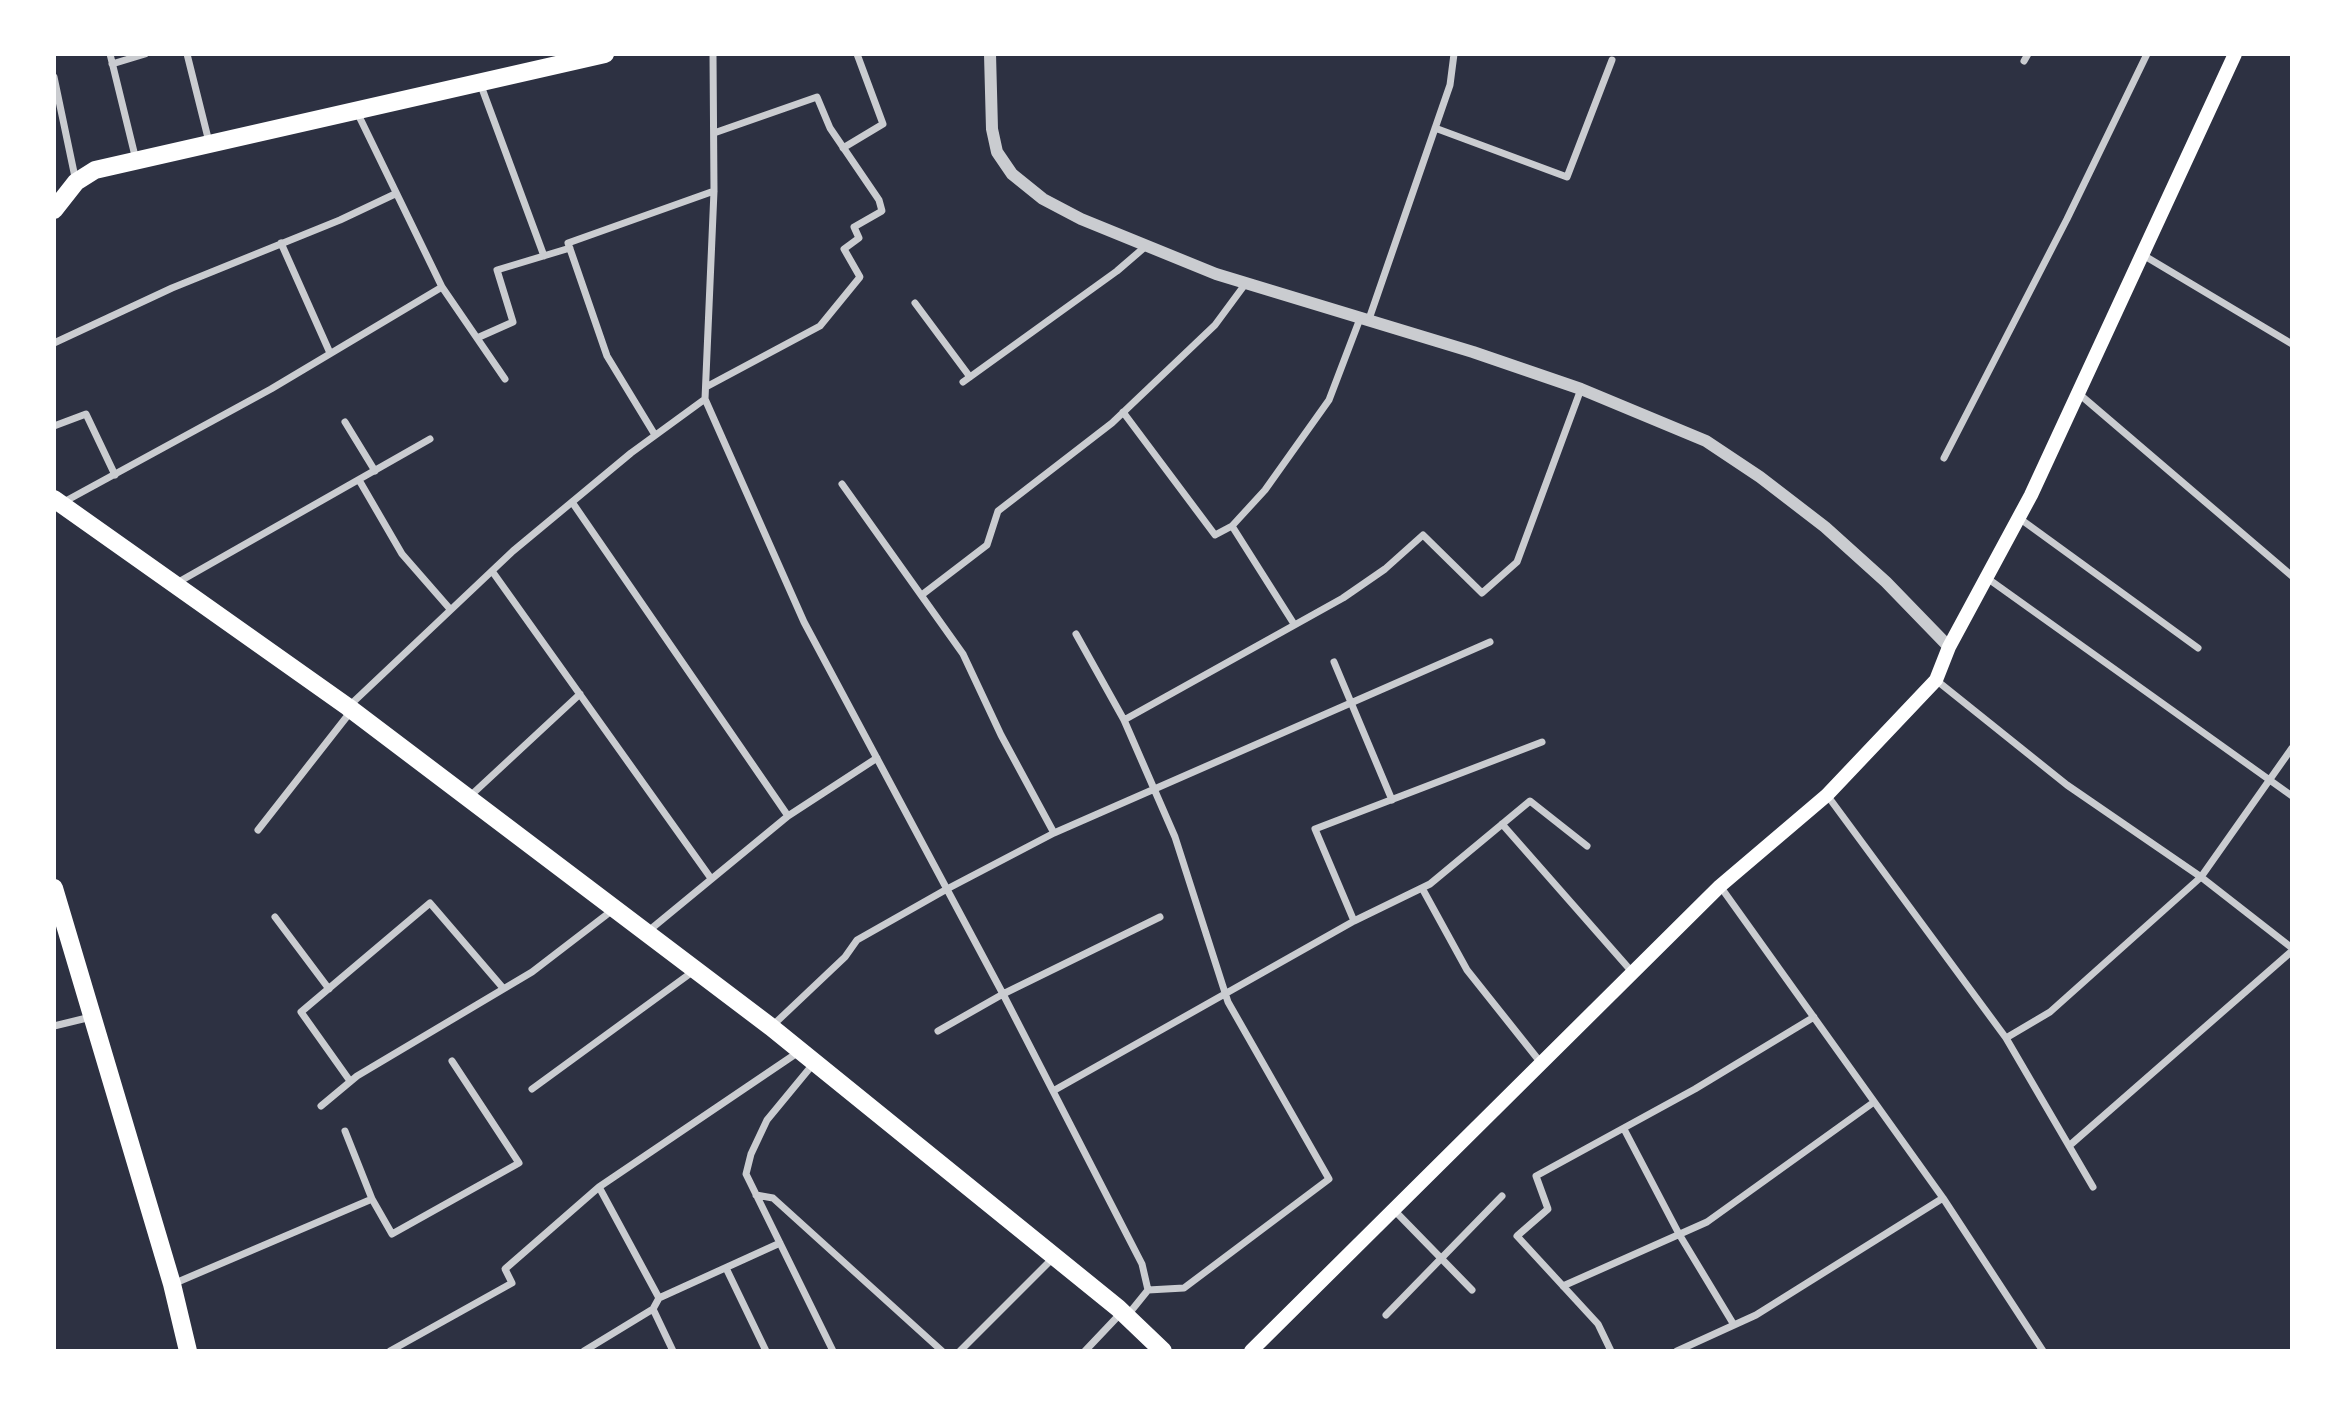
<!DOCTYPE html>
<style>
body{margin:0}
#map{position:relative;width:2346px;height:1405px;overflow:hidden;background:#2d3142;font-family:Figtree,sans-serif}
canvas{display:block}
.frame{position:absolute;inset:0;border:56px solid #fff;pointer-events:none}
</style>
<div id="map">
<canvas width="2346" height="1405"></canvas>
<div class="frame"></div>
</div>
<script>
const g = document.querySelector('canvas').getContext('2d');
g.lineJoin = 'round';
const shape = rows => new Path2D(rows.map(r => 'M' + r).join(''));
function trace(path, color, width, dash) { g.strokeStyle = color; g.lineWidth = width; g.lineCap = dash ? 'butt' : 'round'; g.setLineDash(dash || []); g.stroke(path); }
trace(shape([
 [110,54,136,160],
 [187,54,209,142],
 [713,54,714,191,705,399,804,622,1003,994,1142,1264,1148,1290,1127,1316],
 [2024,61,2028,54],
 [112,64,145,54],
 [54,77,76,182],
 [480,83,544,256],
 [356,110,442,287,505,379],
 [1435,128,1567,177,1612,60],
 [843,148,883,124,857,54],
 [281,243,330,353],
 [2143,255,2292,344],
 [915,303,970,377],
 [1369,319,1450,85,1454,54],
 [477,338,513,322,497,270,570,248],
 [54,343,172,288,340,220,395,194],
 [963,382,1117,271,1146,246],
 [706,387,820,326,860,277,844,249,859,238,854,227,882,211,879,200,830,128,817,97,714,133],
 [2078,393,2292,576],
 [1123,412,1215,535,1232,526,1265,490,1329,400,1361,316],
 [345,422,375,471],
 [54,426,86,414,115,475],
 [655,435,607,356,568,243,714,191],
 [1944,458,2067,219,2147,54],
 [359,480,402,554,450,609],
 [842,484,963,654,1001,735,1054,833],
 [572,502,788,816],
 [62,503,271,389,442,287],
 [2019,518,2198,648],
 [1232,526,1294,624],
 [492,571,710,877],
 [1987,578,2292,796],
 [175,584,430,439],
 [923,594,987,545,998,511,1112,423,1215,325,1246,283],
 [1076,634,1124,720,1175,837,1228,1002,1329,1179,1184,1288,1148,1290],
 [1334,662,1392,800],
 [1936,680,2067,785,2201,877,2292,948],
 [348,707,513,551,631,453,705,399],
 [1124,720,1343,598,1385,569,1423,535,1482,593,1517,562,1581,389],
 [1827,795,2006,1038,2093,1187],
 [468,798,580,694],
 [1502,824,1633,973],
 [258,830,352,710],
 [1720,886,1943,1198,2043,1351],
 [1422,888,1467,970,1541,1063],
 [275,917,329,989],
 [1354,921,1315,829,1542,742],
 [646,933,788,816,877,758],
 [54,1026,91,1017],
 [771,1027,845,957,857,940,947,889,1054,833,1490,642],
 [938,1031,1003,994,1160,917],
 [2006,1038,2050,1012,2201,877,2292,748],
 [814,1063,767,1120,751,1154,746,1174,833,1351],
 [350,1081,301,1012,430,903,503,988],
 [532,1089,695,970],
 [1053,1091,1354,921,1430,884,1530,801,1587,846],
 [321,1106,357,1076,532,972,614,909],
 [1624,1129,1679,1234,1734,1325],
 [345,1131,372,1199,392,1234,519,1163,452,1061],
 [2069,1146,2292,951],
 [599,1187,659,1298],
 [756,1195,773,1198,942,1351],
 [1393,1209,1472,1290],
 [726,1268,766,1351],
 [173,1284,372,1199],
 [1563,1286,1707,1222,1874,1102],
 [653,1309,659,1298,780,1243],
 [1386,1315,1502,1196],
 [390,1351,512,1283,505,1269,599,1187,800,1051],
 [584,1351,653,1309,673,1351],
 [960,1351,1054,1257],
 [1085,1351,1121,1313],
 [1611,1351,1598,1324,1517,1236,1548,1209,1536,1176,1695,1089,1814,1017],
 [1677,1351,1756,1315,1943,1198]
]), '#caccd0', 7);
trace(shape([
 [990,54,992,129,997,152,1012,174,1043,199,1081,219,1216,274,1473,352,1581,389,1706,441,1760,477,1825,527,1886,582,1949,647]
]), '#caccd0', 12);
trace(shape([
 [1251,1351,1720,886,1827,795,1936,680,1949,647,2031,495,2235,54]
]), '#fff', 14);
trace(shape([
 [54,210,76,182,95,170,605,54],
 [54,499,348,707,771,1027,1118,1308,1163,1351],
 [54,888,172,1284,188,1351]
]), '#fff', 18);
</script>
